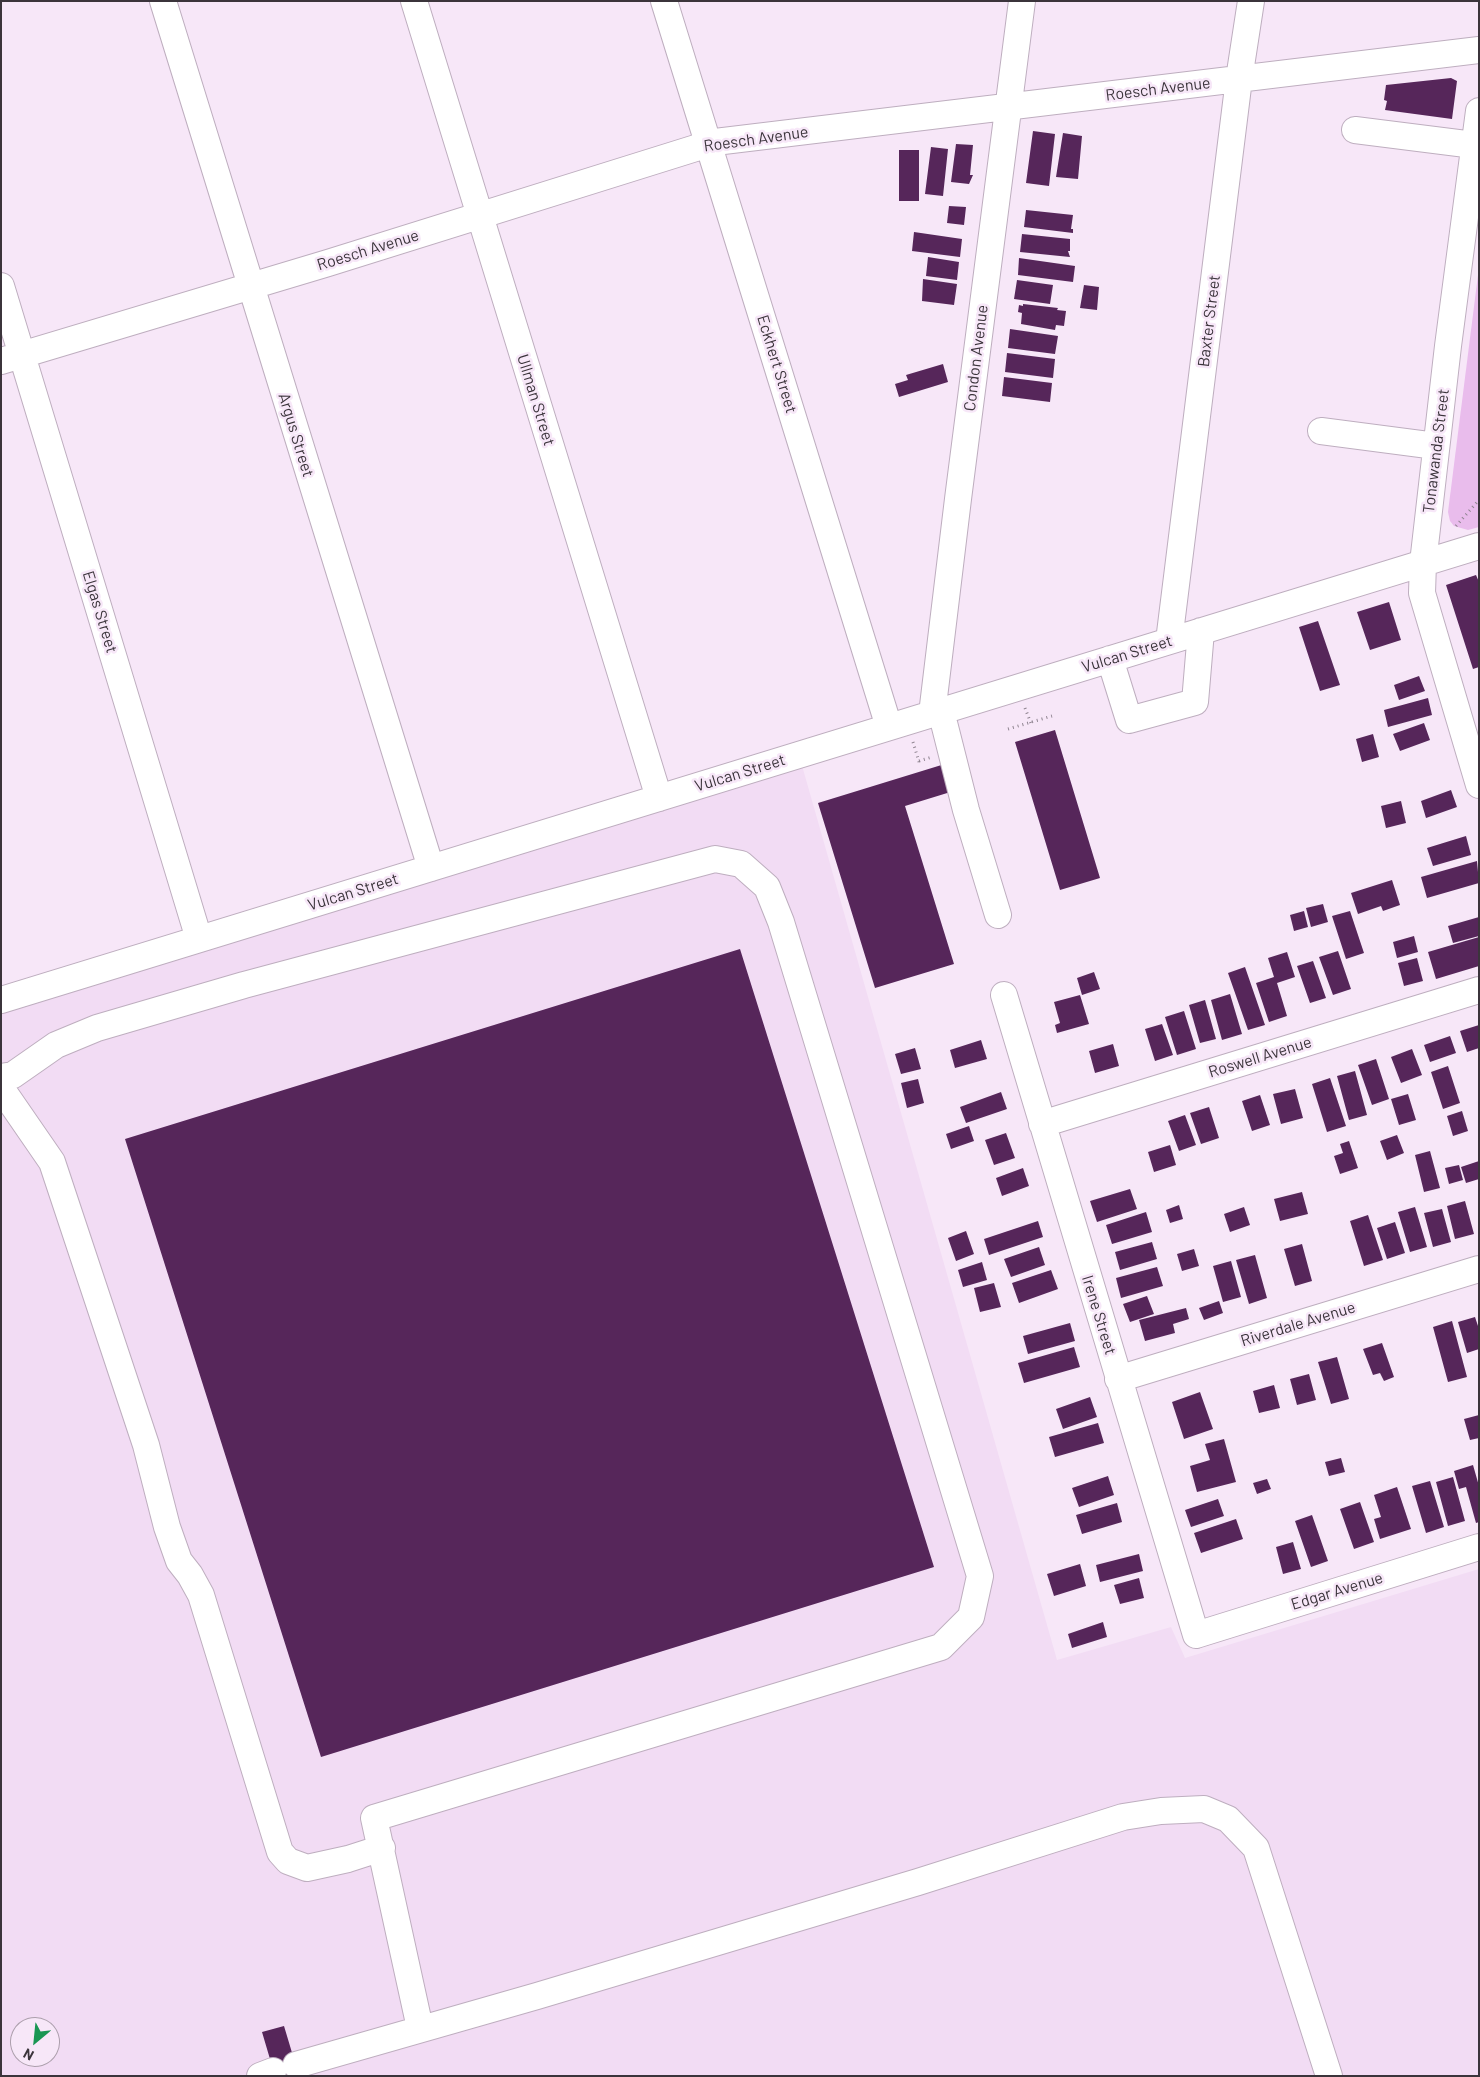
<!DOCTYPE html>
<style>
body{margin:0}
#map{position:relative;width:1480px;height:2077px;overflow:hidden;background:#f7e7f8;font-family:Barlow,sans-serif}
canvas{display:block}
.frame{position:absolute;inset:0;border:2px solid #3b343b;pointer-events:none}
.north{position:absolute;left:10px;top:2017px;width:50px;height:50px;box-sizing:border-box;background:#f7e7f8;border:1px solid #ac9fac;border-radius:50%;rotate:208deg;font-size:14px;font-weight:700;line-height:20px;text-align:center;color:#3b343b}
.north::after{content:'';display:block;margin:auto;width:18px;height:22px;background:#1a9653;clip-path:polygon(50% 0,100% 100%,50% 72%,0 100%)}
</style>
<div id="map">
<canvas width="1480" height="2077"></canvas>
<div class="frame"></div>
<div class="north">N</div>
</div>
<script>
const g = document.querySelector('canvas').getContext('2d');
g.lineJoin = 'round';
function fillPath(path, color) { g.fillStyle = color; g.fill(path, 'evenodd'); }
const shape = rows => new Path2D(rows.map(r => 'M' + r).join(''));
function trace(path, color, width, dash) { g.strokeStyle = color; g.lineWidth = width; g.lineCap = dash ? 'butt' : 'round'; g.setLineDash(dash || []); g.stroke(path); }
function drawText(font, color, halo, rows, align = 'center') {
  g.font = font + ' Barlow,sans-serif'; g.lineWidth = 5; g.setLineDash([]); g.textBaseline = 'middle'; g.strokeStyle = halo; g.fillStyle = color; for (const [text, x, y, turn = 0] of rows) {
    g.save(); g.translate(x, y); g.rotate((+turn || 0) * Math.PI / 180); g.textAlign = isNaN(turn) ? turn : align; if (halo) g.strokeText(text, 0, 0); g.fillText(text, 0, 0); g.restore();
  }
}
fillPath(shape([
 [799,755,1057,1660,1171,1627,1185,1658,1479,1569,1479,2076,1,2076,1,1001],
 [20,2027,50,2027,50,2057,20,2057]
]), '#f2dcf4');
fillPath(shape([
 [1479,267,1479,527,1468,530,1454,526,1450,521,1448,512]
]), '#e9bcec');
fillPath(shape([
 [1451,78,1457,81,1452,119,1385,110,1387,101,1384,100,1386,85],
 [1033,131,1055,134,1049,186,1026,183],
 [1063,133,1082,136,1078,179,1056,177],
 [956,144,973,145,970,175,973,175,969,184,951,182],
 [931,147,948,149,943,196,925,194],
 [899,150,919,150,919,201,899,201],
 [949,206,966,207,964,225,947,223],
 [1026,210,1073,215,1071,229,1073,229,1073,233,1024,227],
 [914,232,962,239,960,257,912,251],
 [1022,234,1070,239,1070,251,1068,251,1070,257,1020,252],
 [928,257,959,262,957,280,926,276],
 [1019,258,1075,266,1073,282,1018,275],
 [923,279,957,284,954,305,922,301],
 [1017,280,1053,285,1050,304,1014,299],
 [1084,285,1099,287,1097,310,1080,308],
 [1023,304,1058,308,1057,310,1066,311,1064,326,1056,325,1055,330,1021,324,1022,313,1018,312,1019,305,1023,306],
 [1010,329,1058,336,1055,354,1008,348],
 [1007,353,1055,359,1053,378,1005,372],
 [943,364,948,382,899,397,895,384,908,380,906,375],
 [1004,377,1052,383,1050,402,1002,396],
 [1476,575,1479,582,1479,667,1473,669,1446,585],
 [1389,602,1401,640,1370,650,1357,612],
 [1318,621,1340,685,1320,691,1299,627],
 [1419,676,1425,691,1399,700,1394,685],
 [1428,698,1432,715,1388,727,1384,710],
 [1424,723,1430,740,1400,751,1393,734],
 [1055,730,1100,878,1060,890,1015,742],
 [1373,734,1379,757,1362,762,1356,739],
 [948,763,957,790,905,806,954,964,875,988,818,803],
 [1451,790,1457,807,1426,818,1421,801],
 [1401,801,1406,823,1386,828,1381,806],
 [1466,836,1471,855,1433,866,1427,848],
 [1477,861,1479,883,1427,898,1421,877],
 [1392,880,1400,905,1383,911,1381,906,1358,914,1351,893],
 [1323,904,1328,922,1311,927,1306,908],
 [1304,911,1308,927,1294,931,1290,915],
 [1350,911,1364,953,1346,959,1332,916],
 [1479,917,1479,936,1453,943,1448,926],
 [1414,936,1418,952,1397,958,1393,942],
 [1479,937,1479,966,1436,979,1428,952],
 [740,949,934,1567,321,1757,125,1139],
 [1338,951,1351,989,1333,995,1319,957],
 [1287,952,1295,977,1277,983,1287,1016,1269,1022,1256,983,1274,977,1268,958],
 [1417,958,1423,981,1404,986,1398,963],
 [1313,961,1326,998,1310,1003,1297,966],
 [1245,967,1265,1025,1248,1030,1228,973],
 [1094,972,1100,989,1082,995,1077,978],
 [1230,994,1242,1034,1222,1040,1211,1000],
 [1080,995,1089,1024,1057,1033,1055,1025,1060,1023,1054,1002],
 [1205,1000,1216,1039,1200,1043,1189,1005],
 [1184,1011,1196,1049,1177,1055,1165,1017],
 [1162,1024,1173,1055,1155,1061,1145,1029],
 [1479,1025,1479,1048,1467,1052,1460,1031],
 [1450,1036,1456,1053,1430,1062,1424,1045],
 [981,1040,987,1059,955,1068,950,1050],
 [1113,1044,1119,1066,1095,1073,1089,1051],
 [915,1048,921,1069,901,1074,895,1054],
 [1412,1049,1422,1075,1401,1083,1391,1057],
 [1376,1059,1389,1099,1372,1105,1358,1065],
 [1448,1066,1460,1103,1443,1109,1431,1072],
 [1355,1071,1367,1115,1349,1120,1337,1076],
 [1330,1078,1346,1126,1327,1132,1312,1084],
 [918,1079,924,1103,907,1108,901,1083],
 [1295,1089,1303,1118,1281,1124,1273,1094],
 [1001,1092,1007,1109,966,1123,960,1107],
 [1408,1094,1416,1120,1399,1125,1391,1099],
 [1260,1095,1270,1125,1252,1131,1242,1101],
 [1209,1107,1219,1138,1201,1144,1190,1113],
 [1462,1111,1468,1131,1453,1136,1447,1116],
 [1185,1115,1196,1145,1179,1151,1168,1121],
 [969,1126,974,1141,951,1149,946,1134],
 [1006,1133,1015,1158,994,1165,985,1140],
 [1397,1135,1404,1153,1387,1160,1380,1141],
 [1349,1141,1358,1168,1340,1174,1334,1156,1343,1153,1340,1144],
 [1170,1145,1176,1165,1154,1172,1148,1152],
 [1430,1151,1440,1188,1424,1192,1415,1155],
 [1479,1161,1479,1179,1466,1183,1461,1167],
 [1459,1165,1463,1180,1449,1184,1445,1168],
 [1023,1168,1029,1186,1002,1196,996,1178],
 [1130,1189,1137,1209,1097,1222,1090,1201],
 [1302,1192,1308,1214,1280,1221,1274,1199],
 [1465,1201,1474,1234,1455,1239,1447,1206],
 [1179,1205,1183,1219,1170,1223,1166,1210],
 [1244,1207,1250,1225,1230,1232,1224,1214],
 [1415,1207,1427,1247,1410,1252,1398,1212],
 [1442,1209,1451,1242,1433,1247,1424,1213],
 [1146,1212,1152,1232,1112,1244,1106,1225],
 [1368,1215,1383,1260,1364,1266,1350,1221],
 [1038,1221,1043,1237,989,1255,984,1239],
 [1395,1222,1405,1253,1387,1259,1377,1228],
 [966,1231,974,1254,956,1261,948,1238],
 [1152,1242,1157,1259,1120,1270,1115,1252],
 [1302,1244,1312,1281,1295,1286,1284,1249],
 [1039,1247,1045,1265,1011,1277,1004,1259],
 [1194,1249,1199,1266,1182,1271,1177,1254],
 [1255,1255,1267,1298,1249,1304,1236,1260],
 [1231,1261,1241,1297,1223,1302,1213,1266],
 [982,1262,987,1280,963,1287,958,1270],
 [1157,1267,1163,1286,1121,1298,1116,1278],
 [1051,1270,1058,1289,1019,1303,1012,1283],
 [994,1283,1001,1307,980,1312,974,1288],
 [1147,1296,1154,1314,1130,1322,1123,1304],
 [1219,1301,1223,1313,1204,1320,1199,1308],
 [1186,1308,1189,1319,1173,1324,1175,1333,1145,1341,1139,1320],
 [1475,1317,1479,1329,1479,1349,1467,1353,1458,1322],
 [1452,1321,1467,1377,1448,1382,1433,1327],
 [1070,1323,1075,1341,1028,1354,1023,1336],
 [1382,1343,1394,1377,1384,1381,1380,1373,1373,1375,1363,1349],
 [1074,1347,1080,1367,1024,1383,1018,1363],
 [1337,1357,1349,1399,1331,1404,1318,1362],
 [1309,1374,1316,1400,1297,1405,1290,1379],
 [1274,1385,1280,1408,1259,1413,1253,1391],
 [1200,1392,1213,1429,1184,1439,1172,1402],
 [1090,1397,1097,1417,1063,1429,1056,1409],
 [1479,1415,1479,1438,1470,1440,1464,1419],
 [1098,1423,1104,1443,1055,1457,1049,1437],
 [1224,1439,1236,1482,1197,1492,1190,1466,1210,1460,1205,1444],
 [1341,1458,1345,1472,1329,1476,1325,1462],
 [1473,1465,1479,1486,1479,1522,1476,1523,1466,1487,1459,1489,1454,1471],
 [1108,1476,1114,1495,1079,1507,1072,1488],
 [1453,1477,1465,1521,1448,1526,1436,1482],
 [1267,1479,1271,1489,1257,1494,1253,1483],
 [1430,1481,1444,1527,1426,1533,1412,1486],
 [1397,1487,1411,1529,1380,1539,1374,1519,1381,1517,1374,1495],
 [1218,1499,1224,1516,1191,1527,1185,1510],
 [1360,1502,1374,1542,1354,1549,1340,1509],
 [1117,1503,1122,1522,1082,1534,1076,1515],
 [1312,1515,1328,1561,1311,1567,1295,1521],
 [1236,1519,1243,1539,1201,1553,1194,1533],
 [1293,1542,1301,1569,1283,1574,1276,1547],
 [1139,1554,1143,1571,1100,1582,1096,1565],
 [1080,1564,1086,1586,1054,1596,1047,1574],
 [1139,1578,1144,1598,1120,1604,1114,1585],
 [1103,1622,1107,1637,1072,1648,1068,1634],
 [284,2026,299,2076,275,2076,262,2032]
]), '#56265a');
const minor = shape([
 [163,1,431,868],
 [414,1,659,798],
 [664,1,889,727],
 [1479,111,1448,346,1423,563,1422,593,1479,785],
 [1355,130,1474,145],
 [1,286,199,939],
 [1,361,328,263,715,142,1479,50],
 [1321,431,1436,446],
 [1169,641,1239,79,1251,1],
 [1110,659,1129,720,1195,702,1201,631],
 [941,711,966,810,998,915],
 [932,714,958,499,1022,1],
 [1004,995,1196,1635,1479,1547],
 [1,1000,1479,546],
 [1,1077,13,1075,56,1045,97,1028,244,985,715,859,741,864,767,887,781,922,980,1576,971,1617,941,1647,374,1818,420,2028],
 [1,1088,52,1162,146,1445,167,1527,179,1561,190,1575,201,1595,280,1852,288,1861,307,1868,348,1859,382,1848],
 [1042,1124,1479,990],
 [1118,1379,1479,1269],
 [296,2065,537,1996,918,1882,1123,1817,1161,1811,1204,1809,1228,1819,1256,1848,1329,2076],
 [260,2076,273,2071]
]);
trace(minor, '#beaebf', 28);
trace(shape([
 [1456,526,1479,500],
 [1025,708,1032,726],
 [1008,729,1052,716],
 [913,742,920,765],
 [919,761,932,757]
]), '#908591', 3, [1, 4]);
trace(minor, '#fff', 26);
drawText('16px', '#3b343b', '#f7e7f8', [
 ["Roesch Avenue",1158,89,-7],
 ["Roesch Avenue",756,139,-8],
 ["Roesch Avenue",368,250,-17],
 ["Baxter Street",1209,321,-83],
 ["Condon Avenue",976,358,-83],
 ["Eckhert Street",777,364,73],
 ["Ullman Street",536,400,73],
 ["Argus Street",296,435,73],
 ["Tonawanda Street",1436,451,-83],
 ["Elgas Street",100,612,73],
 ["Vulcan Street",1127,654,-17],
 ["Vulcan Street",740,773,-17],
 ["Vulcan Street",353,892,-17],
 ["Roswell Avenue",1260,1057,-17],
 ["Irene Street",1099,1315,73],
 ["Riverdale Avenue",1298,1324,-17],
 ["Edgar Avenue",1337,1591,-17]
]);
</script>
